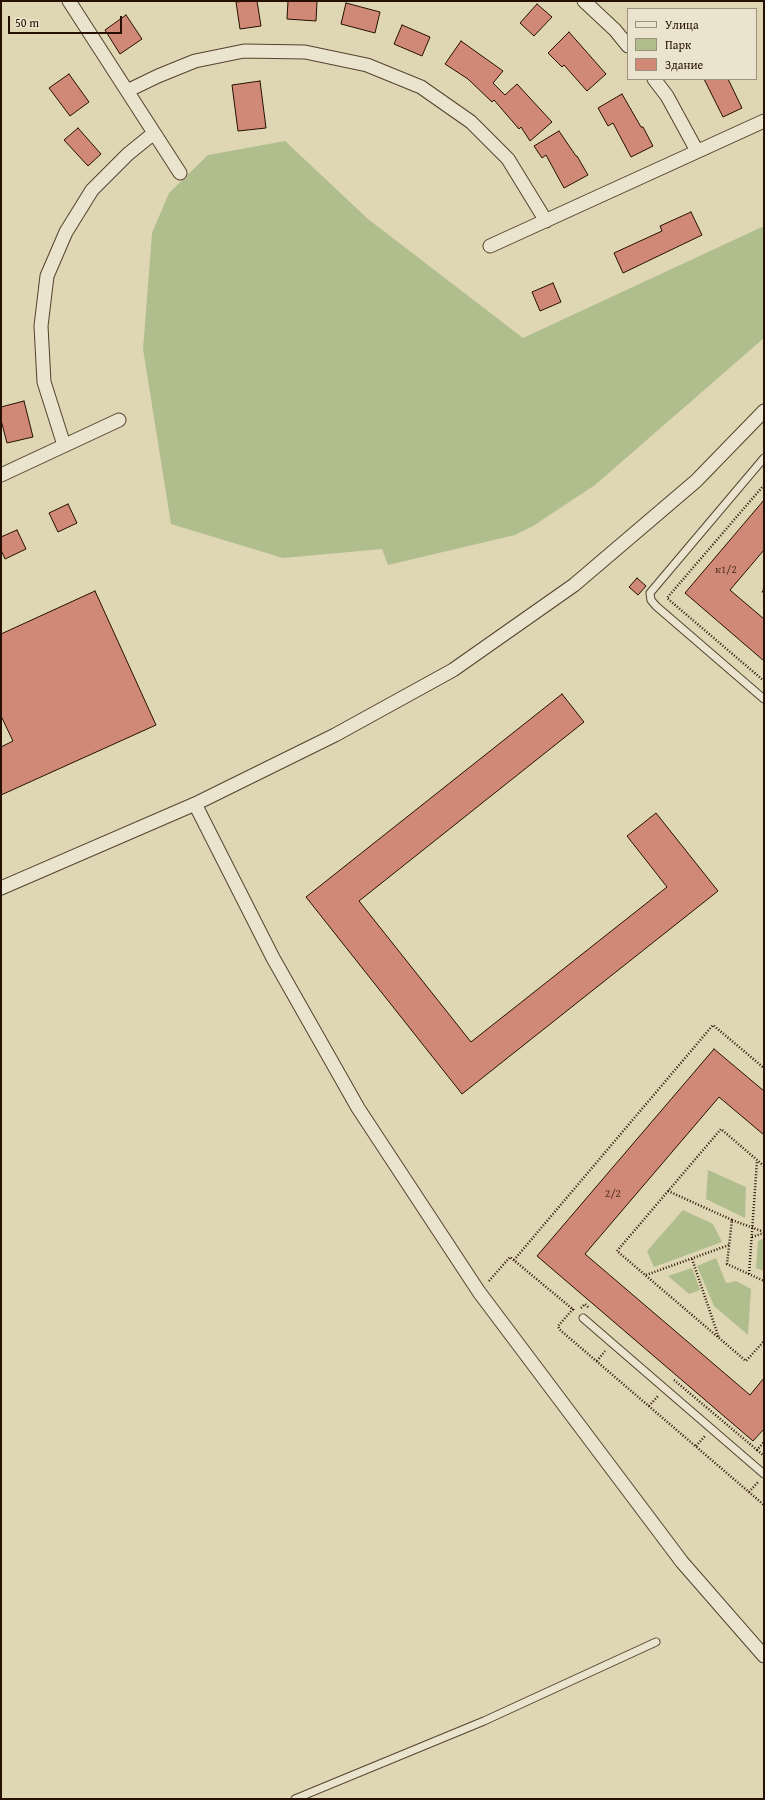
<!DOCTYPE html>
<meta charset="utf-8">
<style>
body{margin:0}
#map{position:relative;width:765px;height:1800px;overflow:hidden;background:#dfd6b4;font-family:"Gentium Book Plus",serif}
canvas{display:block}
.frame{position:absolute;inset:0;border:2px solid #261001;pointer-events:none}
.legend{position:absolute;left:627px;top:8px;width:130px;height:72px;box-sizing:border-box;background:#eae4ce;border:1px solid #9c8f7c;margin:0;padding:5px 7px;list-style:none;font-size:12px;color:#261001}
.legend li{display:flex;align-items:center;gap:8px;height:20px}
.legend b{width:20px;border:1px solid #9c8f7c}
.scale{position:absolute;left:8px;top:16px;width:114px;height:18px;box-sizing:border-box;border:2px solid #261001;border-top:0;padding-left:5px;font-size:12px;line-height:14px;white-space:nowrap;color:#261001;-webkit-text-stroke:3px #eae4ce;paint-order:stroke}
</style>
<div id="map">
<canvas width="765" height="1800"></canvas>
<div class="frame"></div>
<ul class="legend">
<li><b style="height:5px;background:#eae4ce"></b>Улица</li>
<li><b style="height:11px;background:#b0be8e"></b>Парк</li>
<li><b style="height:11px;background:#d08977"></b>Здание</li>
</ul>
<div class="scale">50 m</div>
</div>
<script>
const g = document.querySelector('canvas').getContext('2d');
g.lineJoin = 'round';
function fillPath(path, color) { g.fillStyle = color; g.fill(path, 'evenodd'); }
const shape = rows => new Path2D(rows.map(r => 'M' + r).join(''));
function trace(path, color, width, dash) { g.strokeStyle = color; g.lineWidth = width; g.lineCap = dash ? 'butt' : 'round'; g.setLineDash(dash || []); g.stroke(path); }
function drawText(font, color, halo, rows, align = 'center') {
  g.font = font + ' "Gentium Book Plus",serif'; g.lineWidth = 3.5; g.setLineDash([]); g.textBaseline = 'middle'; g.strokeStyle = halo; g.fillStyle = color; for (const [text, x, y, turn = 0] of rows) {
    g.save(); g.translate(x, y); g.rotate((+turn || 0) * Math.PI / 180); g.textAlign = isNaN(turn) ? turn : align; if (halo) g.strokeText(text, 0, 0); g.fillText(text, 0, 0); g.restore();
  }
}
fillPath(shape([
 [285,141,368,219,523,338,764,226,764,338,595,485,533,526,515,535,388,565,382,549,283,558,171,524,143,349,152,233,169,193,208,155],
 [708,1170,746,1187,745,1218,706,1199],
 [683,1210,713,1224,722,1242,654,1267,647,1251],
 [764,1238,764,1271,756,1268,758,1241],
 [716,1258,726,1283,736,1281,751,1289,748,1335,714,1306,697,1266],
 [692,1268,700,1290,689,1294,668,1276]
]), '#b0be8e');
const building = shape([
 [246,1,257,1,261,26,240,29,236,2,246,1],
 [288,1,317,1,316,21,287,19,288,1],
 [346,3,380,12,375,33,341,24,346,3],
 [537,4,552,17,534,36,520,23,537,4],
 [126,15,142,39,120,54,105,30,126,15],
 [402,25,430,37,422,56,394,44,402,25],
 [569,32,606,74,587,91,564,65,562,67,548,53,569,32],
 [461,41,503,71,493,83,505,95,517,84,552,122,530,141,521,127,519,129,494,100,492,102,468,79,445,64,461,41],
 [69,74,89,102,70,116,49,88,69,74],
 [704,79,728,79,742,108,723,117,704,79],
 [260,81,266,128,238,131,232,85,260,81],
 [622,94,641,127,643,127,653,146,631,157,613,123,608,126,598,108,622,94],
 [78,128,101,154,88,166,64,140,78,128],
 [559,131,576,156,577,156,588,175,564,188,546,155,542,158,534,146,559,131],
 [691,212,702,235,623,273,614,253,662,231,660,226,691,212],
 [553,283,561,302,540,311,532,292,553,283],
 [24,401,33,437,7,443,1,420,1,407,24,401],
 [764,500,764,550,730,590,764,619,764,661,685,593,764,500],
 [68,504,77,523,58,532,49,513,68,504],
 [17,530,26,549,5,559,1,550,1,537,17,530],
 [637,578,646,586,638,595,629,587,637,578],
 [95,591,156,725,1,795,1,747,13,741,1,716,1,634,95,591],
 [562,694,584,722,359,901,471,1042,667,887,627,836,656,813,718,891,462,1094,306,897,562,694],
 [714,1049,764,1091,764,1135,719,1097,585,1254,750,1395,764,1378,764,1429,753,1441,537,1256,714,1049]
]);
fillPath(building, '#d08977');
trace(building, '#261001', 1);
const lane = shape([
 [764,458,650,593,651,600,656,606,764,699],
 [583,1318,764,1474],
 [295,1799,484,1721,656,1642]
]);
const street = shape([
 [69,1,180,173],
 [584,1,615,30,628,46],
 [654,79,667,96,697,151],
 [127,91,158,76,195,61,244,51,305,52,367,65,421,87,471,122,508,159,546,221],
 [490,246,764,121],
 [64,445,44,382,41,326,47,276,66,232,92,190,128,154,154,133],
 [1,475,119,420],
 [195,804,273,958,358,1108,479,1292,682,1562,764,1656],
 [1,888,195,804,335,735,453,670,574,585,696,481,764,411]
]);
trace(lane, '#54422e', 9);
trace(street, '#54422e', 15);
trace(shape([
 [764,485,667,598,764,681],
 [764,589,762,591,764,592],
 [764,1166,721,1129,617,1251,746,1361,764,1341],
 [668,1191,732,1220,727,1264,764,1281],
 [732,1220,764,1232],
 [752,1237,764,1233],
 [692,1259,719,1338],
 [514,1260,713,1025,764,1068],
 [749,1274,757,1161],
 [646,1275,729,1245],
 [489,1281,510,1257,575,1311],
 [581,1308,585,1304,589,1308],
 [573,1309,558,1326,559,1329,764,1505],
 [597,1361,605,1351],
 [674,1380,757,1450,764,1442],
 [649,1406,658,1396],
 [696,1446,705,1436],
 [757,1450,764,1456],
 [749,1492,758,1482]
]), '#261001', 2.5, [1, 2]);
trace(lane, '#eae4ce', 7);
trace(street, '#eae4ce', 13);
drawText('11px', '#502e1e', null, [
 ["к1/2",726,570],
 ["2/2",613,1194]
]);
</script>
